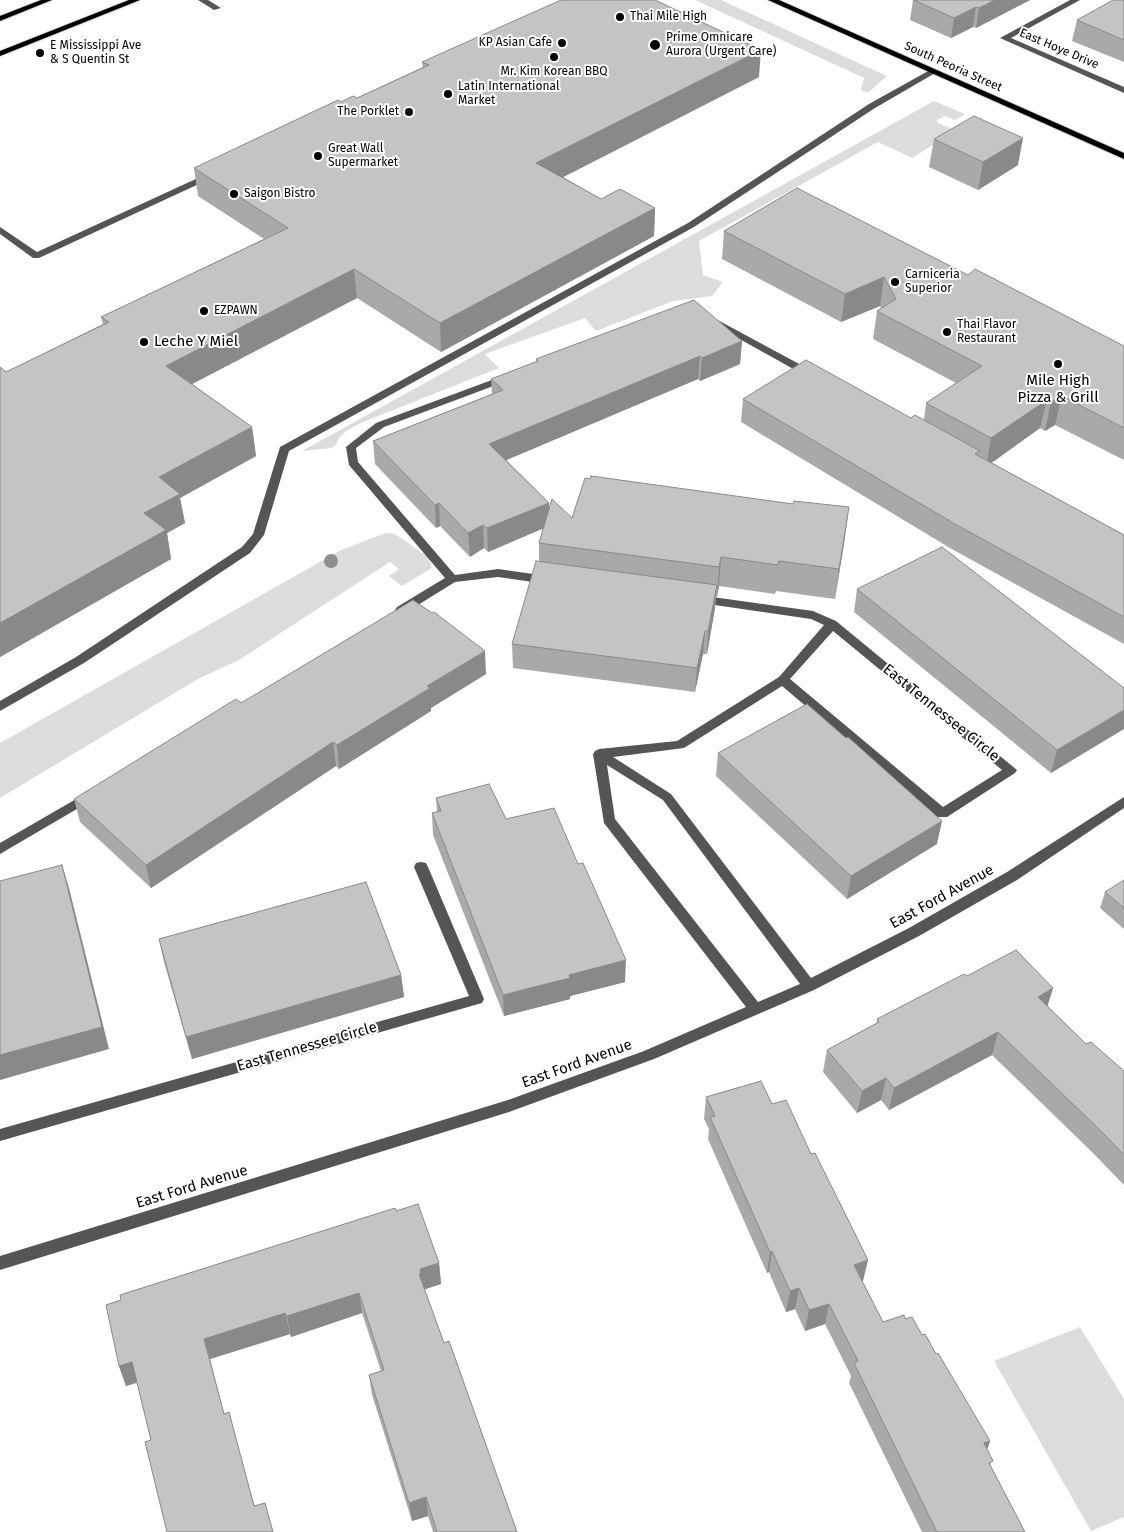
<!DOCTYPE html>
<style>
body{margin:0}
canvas{display:block;background:#fff}
</style>
<canvas width="1124" height="1532"></canvas>
<script>
const g = document.querySelector('canvas').getContext('2d');
g.lineJoin = 'round';
function fillPath(path, color) { g.fillStyle = color; g.fill(path, 'evenodd'); }
const shape = rows => new Path2D(rows.map(r => 'M' + r).join(''));
function trace(path, color, width, dash) { g.strokeStyle = color; g.lineWidth = width; g.lineCap = dash ? 'butt' : 'round'; g.setLineDash(dash || []); g.stroke(path); }
function drawText(font, color, halo, rows, align = 'center') {
  g.font = font + ' "Fira Sans",sans-serif'; g.lineWidth = 4; g.setLineDash([]); g.textBaseline = 'middle'; g.strokeStyle = halo; g.fillStyle = color; for (const [text, x, y, turn = 0] of rows) {
    g.save(); g.translate(x, y); g.rotate((+turn || 0) * Math.PI / 180); g.textAlign = isNaN(turn) ? turn : align; if (halo) g.strokeText(text, 0, 0); g.fillText(text, 0, 0); g.restore();
  }
}
fillPath(shape([
 [695,0,721,0,887,76,869,92,862,91,861,89,864,78],
 [934,101,965,114,955,120,945,116,937,120,938,123,968,135,939,141,912,158,878,142,699,241,703,275,723,282,712,296,673,301,596,331,585,318,485,354,499,368,363,422,346,431,339,438,335,446,331,448,302,451],
 [386,533,395,534,428,557,432,568,402,586,389,576,399,569,390,562,239,660,198,679,0,798,0,743,341,550],
 [1080,1327,1124,1399,1124,1517,1091,1531,994,1361]
]), '#dcdcdc');
const major = shape([
 [41,0,52,0,0,21,0,16,41,0],
 [129,0,140,0,0,56,0,51,129,0],
 [768,0,779,0,1124,153,1124,159,768,0]
]);
trace(major, '#dbdbdb', 2);
fillPath(shape([
 [198,0,208,0,221,8,214,10,198,0],
 [1070,0,1080,0,1011,38,1124,87,1124,93,1000,38,1070,0],
 [930,70,937,72,875,108,694,227,289,451,264,535,250,553,84,663,0,711,0,701,76,657,242,547,253,534,280,447,688,223,869,104,930,70],
 [211,172,214,173,214,177,39,258,33,258,0,234,0,227,37,252,211,172],
 [712,317,814,372,815,374,814,376,806,376,709,322,709,318,712,317],
 [508,374,513,377,512,379,384,427,356,448,358,462,455,575,498,569,547,576,553,580,547,584,498,577,455,582,405,613,397,613,395,610,397,607,445,578,349,465,346,447,376,423,508,374],
 [698,595,813,611,836,621,1017,770,1015,773,947,817,937,817,782,686,684,748,613,757,671,794,811,978,909,928,1007,872,1124,797,1124,808,1017,880,919,936,814,990,654,1059,509,1112,0,1270,0,1256,508,1100,644,1051,746,1007,604,823,593,754,595,751,599,749,677,741,779,677,824,625,811,619,694,602,692,599,698,595],
 [833,631,1002,770,943,807,790,679,833,631],
 [607,765,663,800,800,984,758,1002,615,819,607,765],
 [90,791,94,793,96,796,94,799,0,854,0,843,90,791],
 [421,862,426,863,428,867,484,999,482,1003,0,1141,0,1129,469,996,414,867,416,863,421,862]
]), '#555');
fillPath(major, '#000');
g.fillStyle = '#8f8f8f';
for (const [x, y] of [
 [331,561]
]) { g.beginPath(); g.arc(x, y, 7, 0, 2 * Math.PI); g.fill(); }
fillPath(shape([
 [913,0,1030,0,976,28,973,27,951,38,910,20],
 [1124,0,1124,62,1072,41,1077,20],
 [422,62,759,77,563,177,601,199,655,208,654,236,441,352,357,298,192,384,252,427,256,456,180,498,185,523,167,533,171,559,0,657,0,367,6,372,103,324,101,317,264,239,198,196,194,168,341,102,357,98,423,67],
 [934,139,1018,165,978,190,929,167],
 [724,231,968,275,1124,346,1124,460,1055,425,1045,431,1040,428,991,463,1124,535,1124,644,950,548,741,422,743,399,924,420,926,403,956,383,873,339,877,311,881,308,880,306,841,322,722,259],
 [742,341,740,364,700,381,698,379,506,460,549,503,549,508,572,518,845,537,835,599,776,591,775,594,719,586,717,597,716,596,715,608,707,654,703,654,695,692,513,668,512,644,539,561,539,543,543,528,488,552,484,548,470,557,440,526,436,528,375,464,373,441,492,394,491,379,536,362,536,359],
 [857,589,1124,688,1051,773,854,612],
 [486,674,431,708,431,711,339,769,336,766,151,888,80,822,74,799],
 [718,753,937,844,847,899,716,776],
 [436,798,506,819,625,982,570,996,570,999,504,1016,433,835,432,813,437,812],
 [1124,880,1124,929,1100,908,1105,892],
 [159,939,401,975,404,997,192,1059,164,962],
 [967,976,1053,988,1047,1006,1086,1044,1124,1071,1124,1185,1094,1154,992,1055,889,1110,881,1100,857,1113,823,1072,827,1050,877,1023,877,1019],
 [706,1097,772,1104,863,1281,862,1281,883,1322,905,1319,922,1335,936,1354,990,1441,987,1450,991,1467,1025,1532,922,1532,849,1383,851,1376,825,1324,805,1331,795,1309,786,1312,769,1272,767,1273,708,1139,709,1129,704,1119],
 [396,1211,439,1263,441,1284,424,1289,444,1343,517,1532,433,1532,428,1516,412,1521,372,1395,369,1375,381,1371,362,1313,291,1337,290,1334,210,1359,224,1414,255,1506,273,1532,151,1440,137,1383,126,1386,119,1366]
]), '#a9a9a9');
fillPath(shape([
 [995,0,1030,0,976,28,979,8],
 [976,7,973,27,951,38,954,18],
 [761,50,759,77,536,191,536,163],
 [1023,138,1018,165,978,190,983,162],
 [655,208,654,236,441,352,440,323],
 [354,269,357,298,171,395,166,366],
 [884,277,880,306,841,322,845,294],
 [742,341,740,364,700,381,702,358],
 [700,356,698,379,490,467,489,444],
 [1062,396,1055,425,1045,431,1051,402],
 [1047,400,1040,428,986,467,991,438],
 [252,427,256,456,180,498,185,523,167,533,171,559,0,657,0,623,144,513,159,477],
 [439,503,440,526,436,528,435,505],
 [549,503,549,526,488,552,487,528],
 [849,507,845,537,835,599,839,569],
 [483,525,484,548,470,557,468,533],
 [721,557,719,586,717,597,719,567],
 [717,585,715,608,707,654,708,631],
 [705,631,703,654,695,692,697,668],
 [485,651,486,674,431,708,431,711,339,769,337,745,427,686],
 [1124,710,1124,729,1051,773,1057,750],
 [333,742,336,766,151,888,146,865],
 [942,821,937,844,847,899,851,876],
 [62,865,69,888,109,1049,0,1080,0,1055],
 [626,960,625,982,570,996,570,999,504,1016,503,995,569,975],
 [401,975,404,997,192,1059,186,1037],
 [1053,988,1046,1011,1038,997],
 [998,1032,992,1055,889,1110,894,1088],
 [886,1078,881,1100,857,1113,862,1091],
 [772,1251,769,1272,767,1273,770,1252],
 [868,1260,863,1281,850,1285,854,1265],
 [439,1263,441,1284,423,1290,419,1274,420,1269],
 [799,1288,795,1309,786,1312,790,1291],
 [359,1293,362,1313,291,1337,287,1316],
 [829,1304,825,1324,805,1331,809,1310],
 [285,1313,290,1334,210,1359,204,1339],
 [132,1362,138,1382,126,1386,119,1366],
 [990,1441,983,1460,984,1443],
 [426,1497,428,1516,412,1521,409,1503]
]), '#898989');
const building = shape([
 [561,0,565,1,567,0,655,0,761,50,536,163,601,199,620,189,655,208,440,323,354,269,166,366,252,427,159,477,180,494,144,513,166,530,0,623,0,367,6,372,109,322,101,317,288,228,194,168,338,100,341,102,353,96,357,98,429,65,422,62,561,0],
 [914,0,995,0,979,8,976,7,954,18,914,0],
 [1113,0,1124,0,1124,40,1077,20,1113,0],
 [974,116,1023,138,983,162,934,139,974,116],
 [797,188,968,275,975,269,1124,346,1124,428,1062,396,1051,402,1047,400,991,438,926,403,982,366,877,311,896,299,884,277,845,294,724,231,797,188],
 [694,300,742,341,702,358,700,356,489,444,549,503,487,528,483,525,468,533,439,503,435,505,373,441,503,390,491,379,538,361,536,359,694,300],
 [806,360,911,418,915,415,980,451,975,454,1124,535,1124,617,955,524,743,399,806,360],
 [591,476,793,504,794,501,849,507,839,569,779,561,778,565,721,557,719,567,539,543,552,499,572,518,585,478,590,479,591,476],
 [942,547,1124,688,1124,710,1057,750,857,589,942,547],
 [536,561,717,585,708,631,705,631,697,668,512,644,536,561],
 [413,600,432,613,434,612,485,651,427,686,430,688,337,745,333,742,146,865,74,799,236,699,241,703,413,600],
 [807,704,846,738,848,737,942,821,851,876,718,753,807,704],
 [489,784,506,819,554,808,578,864,583,863,626,960,569,975,570,978,503,995,432,813,441,811,436,798,489,784],
 [62,865,102,1027,0,1055,0,881,62,865],
 [1124,880,1124,908,1105,892,1124,880],
 [366,882,401,975,186,1037,159,939,366,882],
 [1016,950,1053,988,1038,997,1086,1044,1091,1042,1124,1071,1124,1155,1102,1132,998,1032,894,1088,886,1078,862,1091,827,1050,879,1022,877,1019,964,974,967,976,1016,950],
 [761,1081,772,1104,786,1100,811,1154,815,1153,868,1260,854,1265,883,1322,904,1315,905,1319,912,1317,922,1335,925,1334,936,1354,938,1353,990,1441,984,1443,993,1461,989,1463,1025,1532,937,1532,854,1363,858,1361,829,1304,809,1310,799,1288,790,1291,772,1251,770,1252,710,1117,715,1116,706,1097,761,1081],
 [418,1204,439,1263,420,1269,421,1273,419,1274,444,1343,449,1341,517,1532,437,1532,426,1497,409,1503,369,1375,384,1370,359,1293,287,1316,285,1313,204,1339,224,1414,229,1412,254,1506,265,1503,273,1532,167,1532,145,1442,151,1440,132,1362,119,1366,106,1305,121,1300,120,1295,357,1220,395,1208,396,1211,418,1204]
]);
fillPath(building, '#c4c4c4');
trace(building, '#898989', 1);
for (const [x, y, r, color] of [
 [620,17,5,"#000"],
 [562,43,5,"#000"],
 [655,45,6,"#000"],
 [40,53,5,"#000"],
 [554,57,5,"#000"],
 [448,94,5,"#000"],
 [409,112,5,"#000"],
 [318,156,5,"#000"],
 [234,194,5,"#000"],
 [895,282,5,"#000"],
 [204,311,5,"#000"],
 [947,332,5,"#000"],
 [144,342,5,"#000"],
 [1058,364,5,"#000"]
]) { const dot = new Path2D(); dot.arc(x, y, r, 0, 2 * Math.PI); g.fillStyle = color; g.fill(dot); trace(dot, '#fff', 2); }
drawText('12px', '#000', '#fff', [
 ["Thai Mile High",630,17],
 ["Prime Omnicare",666,38],
 ["Aurora (Urgent Care)",666,52],
 ["KP Asian Cafe",552,43,"right"],
 ["E Mississippi Ave",50,46],
 ["& S Quentin St",50,60],
 ["Mr. Kim Korean BBQ",554,72,"center"],
 ["Latin International",458,87],
 ["Market",458,101],
 ["The Porklet",399,112,"right"],
 ["Great Wall",328,149],
 ["Supermarket",328,163],
 ["Saigon Bistro",244,194],
 ["Carniceria",905,275],
 ["Superior",905,289],
 ["EZPAWN",214,311],
 ["Thai Flavor",957,325],
 ["Restaurant",957,339]
], 'left');
drawText('12px', '#000', '#fff', [
 ["East Hoye Drive",1059,49,23],
 ["South Peoria Street",953,67,24]
]);
drawText('15px', '#000', '#fff', [
 ["Leche Y Miel",154,342],
 ["Mile High",1058,381,"center"],
 ["Pizza & Grill",1058,398,"center"]
], 'left');
drawText('15px', '#000', '#fff', [
 ["East Tennessee Circle",941,713,39],
 ["East Ford Avenue",942,897,-29],
 ["East Tennessee Circle",307,1047,-16],
 ["East Ford Avenue",577,1064,-20],
 ["East Ford Avenue",192,1187,-17]
]);
</script>
